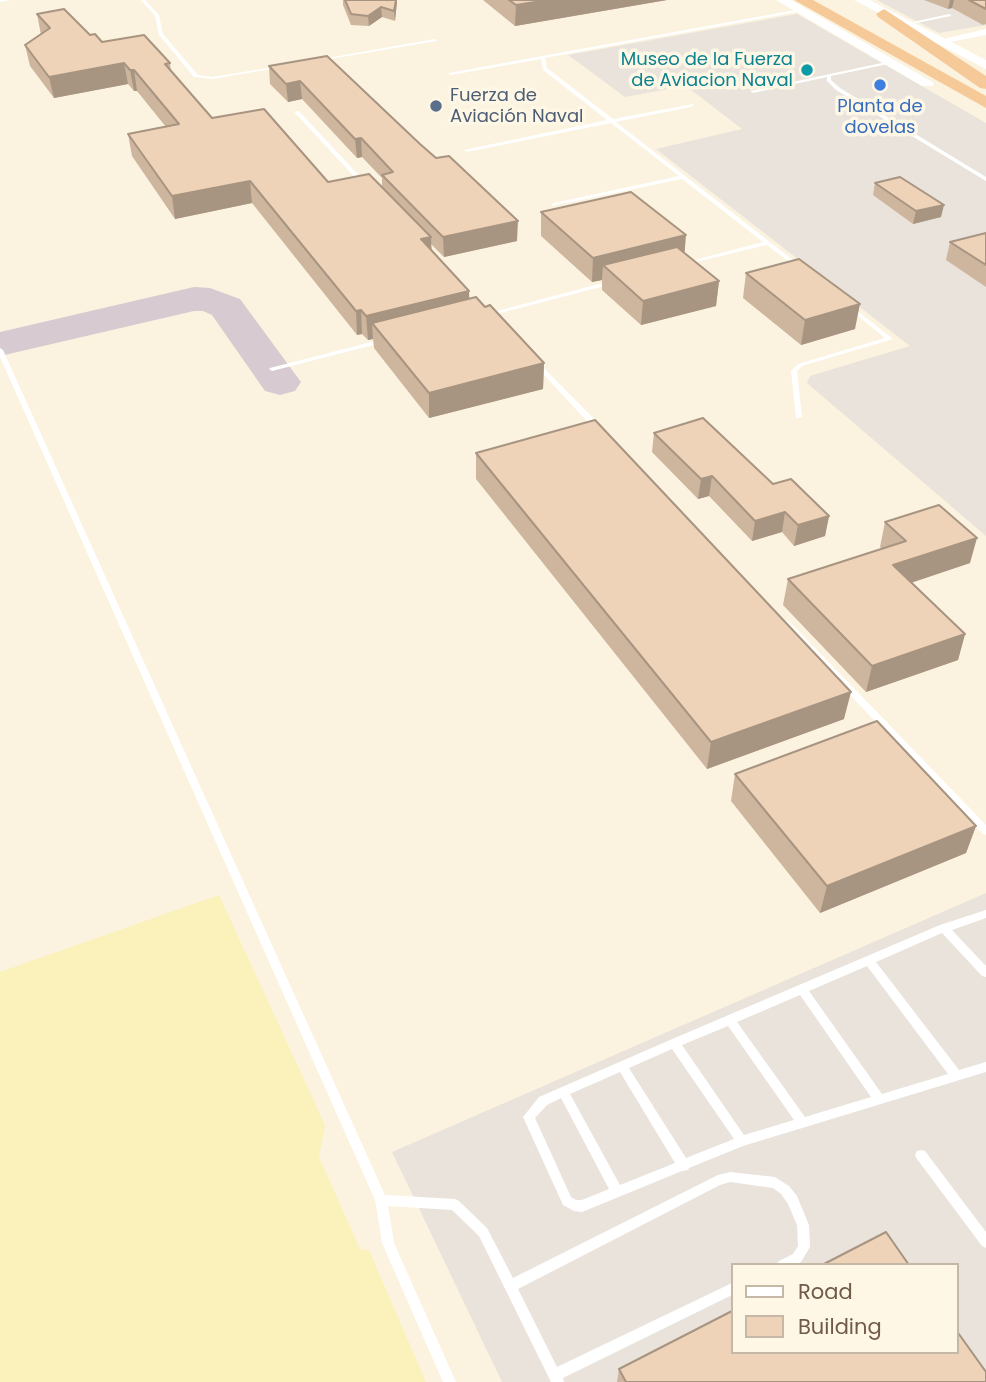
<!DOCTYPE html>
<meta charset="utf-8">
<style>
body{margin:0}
#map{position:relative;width:986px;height:1382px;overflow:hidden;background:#fbf3df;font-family:Poppins,sans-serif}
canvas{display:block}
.legend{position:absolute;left:731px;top:1263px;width:228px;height:91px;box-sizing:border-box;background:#fef7e5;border:2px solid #c5b8a6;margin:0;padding:9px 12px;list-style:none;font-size:21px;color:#705a48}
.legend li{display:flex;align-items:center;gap:14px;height:35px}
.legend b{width:35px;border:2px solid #c5b8a6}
</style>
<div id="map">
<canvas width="986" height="1382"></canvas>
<ul class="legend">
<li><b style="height:9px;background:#fff"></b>Road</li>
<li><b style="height:19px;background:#efd3b8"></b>Building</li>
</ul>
</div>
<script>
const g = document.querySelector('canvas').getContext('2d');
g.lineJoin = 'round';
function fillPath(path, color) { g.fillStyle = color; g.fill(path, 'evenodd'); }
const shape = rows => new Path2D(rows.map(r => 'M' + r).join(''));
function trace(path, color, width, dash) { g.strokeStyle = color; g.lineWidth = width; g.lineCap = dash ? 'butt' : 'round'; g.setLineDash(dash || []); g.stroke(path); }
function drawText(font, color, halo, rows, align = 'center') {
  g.font = font + ' Poppins,sans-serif'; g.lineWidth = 7; g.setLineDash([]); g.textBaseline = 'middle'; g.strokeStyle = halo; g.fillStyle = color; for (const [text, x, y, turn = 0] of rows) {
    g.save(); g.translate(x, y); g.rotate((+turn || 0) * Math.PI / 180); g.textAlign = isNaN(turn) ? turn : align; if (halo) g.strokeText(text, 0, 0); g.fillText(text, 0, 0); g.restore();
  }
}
fillPath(shape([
 [877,0,986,0,986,25,939,33],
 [797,14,986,123,986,536,807,383,810,376,910,346,656,149,742,129,686,86,625,97,568,55],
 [986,893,986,1382,502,1382,392,1152],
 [732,1265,956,1265,956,1352,732,1352]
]), '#e9e3db');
fillPath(shape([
 [219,895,325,1125,319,1157,360,1249,369,1250,426,1382,0,1382,0,972]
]), '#faf1bb');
fillPath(shape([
 [194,287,210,288,240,299,301,382,295,391,280,395,265,391,212,315,203,311,194,311,0,356,0,332,194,287]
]), '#d8cad1');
fillPath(shape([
 [0,0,11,0,0,2,0,0],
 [141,0,145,0,159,15,163,34,198,75,213,77,280,66,282,67,213,79,194,77,159,35,155,16,141,0],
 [801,9,803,9,803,11,545,58,547,68,613,119,693,104,694,105,691,107,616,122,802,267,802,269,798,269,767,245,683,265,683,263,763,242,682,179,552,206,552,204,554,203,679,176,611,123,467,152,464,150,607,120,543,70,541,59,451,75,449,74,449,73,801,9],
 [949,14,951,15,951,16,906,25,904,24,949,14],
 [435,39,437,40,437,41,318,61,316,60,435,39],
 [891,61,893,61,893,63,831,76,831,80,840,88,986,177,986,181,836,90,827,81,827,77,753,93,750,91,891,61],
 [295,111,299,111,366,183,366,185,362,185,295,113,295,111],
 [614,280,617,282,616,283,485,317,482,315,614,280],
 [850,305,893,339,802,366,797,371,802,417,800,418,796,418,791,371,798,364,885,338,848,308,847,307,850,305],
 [383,339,386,341,385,342,272,371,269,369,270,368,383,339],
 [0,348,3,350,385,1195,455,1199,459,1201,487,1228,513,1278,718,1175,730,1172,775,1177,789,1186,797,1196,809,1225,810,1247,801,1262,796,1265,777,1265,779,1261,793,1254,798,1246,797,1225,788,1204,781,1194,773,1188,730,1182,720,1185,518,1289,557,1367,732,1283,732,1295,563,1378,564,1382,551,1382,479,1236,452,1210,388,1206,394,1243,456,1382,443,1382,382,1243,375,1200,0,357,0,348],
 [536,361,538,362,602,427,602,431,596,431,534,364,534,362,536,361],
 [786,620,789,621,986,825,986,835,983,834,783,625,782,623,786,620],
 [986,910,986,918,952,930,986,966,986,977,982,976,942,933,876,962,959,1070,986,1062,986,1072,743,1146,689,1168,688,1170,682,1171,582,1212,574,1211,563,1205,523,1117,539,1097,670,1040,940,925,986,910],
 [867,966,948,1074,882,1094,809,991,867,966],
 [800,995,871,1097,805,1117,737,1022,800,995],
 [728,1026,794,1120,744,1135,682,1045,728,1026],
 [672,1049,734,1139,686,1158,629,1068,672,1049],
 [620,1072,675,1163,620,1185,570,1094,620,1072],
 [561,1098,609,1189,582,1200,576,1200,571,1197,535,1118,547,1105,561,1098],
 [921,1150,925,1151,986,1232,986,1248,982,1246,917,1159,915,1155,917,1151,921,1150]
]), '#fff');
fillPath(shape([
 [986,29,986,35,940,44,935,41,986,29]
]), '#fff');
fillPath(shape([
 [776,0,791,0,934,83,932,86,922,86,776,0],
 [854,0,870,0,986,60,986,69,854,0]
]), '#fff');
fillPath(shape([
 [794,0,813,0,986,96,986,108,794,0],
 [884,9,986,76,986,89,980,88,878,17,876,14,884,9]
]), '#f6ca98');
fillPath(shape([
 [343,0,397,0,395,21,382,17,369,26,351,25,343,5],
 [483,0,667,0,515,26],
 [924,0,986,0,986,24,983,25,952,8,948,9],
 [37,14,90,35,102,42,170,63,171,71,212,118,328,182,382,187,382,178,362,157,357,158,302,99,288,102,270,84,269,66,327,56,517,241,444,257,431,244,431,250,469,291,469,299,485,307,544,363,543,389,429,418,374,348,373,339,368,340,362,334,357,335,252,203,175,219,132,156,128,134,166,127,137,91,134,91,128,84,54,98,30,66,25,45,41,35],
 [875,183,941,217,913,224,873,195],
 [541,212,684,252,719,281,716,306,641,325,602,290,602,280,592,282,541,236],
 [986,233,986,287,946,260,950,242],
 [746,273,855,329,801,345,743,298],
 [654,433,773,484,829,516,825,536,794,546,782,532,752,541,709,496,698,499,652,452],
 [476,453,844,719,707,769,476,479],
 [885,522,970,563,911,583,965,634,958,660,866,692,783,605,788,579,882,549,880,547],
 [735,774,976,826,966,853,820,913,731,801],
 [619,1369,986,1382,617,1382]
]), '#ceb59e');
fillPath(shape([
 [396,0,397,0,397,2,395,21,394,11],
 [548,0,667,0,515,26,516,5],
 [950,0,954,0,952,8,948,9],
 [381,7,382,17,369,26,368,16],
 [124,63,128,84,54,98,49,77],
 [130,70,134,70,137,91,134,91],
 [300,81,302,99,288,102,286,84],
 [361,138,362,157,357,158,355,139],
 [250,181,252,203,175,219,172,196],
 [944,205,941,217,913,224,916,211],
 [518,221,517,241,444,257,443,237],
 [686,235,684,260,603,265,602,280,592,282,593,258],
 [431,237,432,260,421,239],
 [719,281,716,306,641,325,643,301],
 [469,291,470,314,372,323,373,339,368,340,366,316],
 [860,304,855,329,801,345,805,320],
 [361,310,362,334,357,335,356,311],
 [544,363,543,389,429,418,429,393],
 [712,476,709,496,698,499,701,479],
 [785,512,782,532,752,541,755,521],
 [829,516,825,536,794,546,798,525],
 [977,538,970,563,886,591,893,565],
 [965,634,958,660,866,692,872,666],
 [851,692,844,719,707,769,711,742],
 [976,826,966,853,820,913,827,886]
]), '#a79481');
const building = shape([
 [345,0,396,0,394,11,381,7,368,16,351,14,345,0],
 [509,0,548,0,516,5,509,0],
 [969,0,986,0,986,9,969,0],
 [64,9,90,35,95,34,102,42,144,35,170,63,165,64,212,118,264,109,328,182,369,174,431,237,421,239,469,291,366,316,361,310,356,311,250,181,172,196,128,134,179,124,134,70,130,70,124,63,49,77,25,45,50,28,37,14,64,9],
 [327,56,420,144,436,158,449,156,518,221,443,237,382,175,393,172,361,138,355,139,300,81,286,84,269,66,327,56],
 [900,177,944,205,916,211,875,183,900,177],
 [631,192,686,235,593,258,541,212,631,192],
 [986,233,986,265,950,242,986,233],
 [677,247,719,281,643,301,603,265,677,247],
 [799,259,860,304,805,320,746,273,799,259],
 [476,297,485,307,490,305,544,363,429,393,372,323,476,297],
 [703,418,773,484,791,479,829,516,798,525,785,512,755,521,712,476,701,479,654,433,703,418],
 [595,420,851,692,711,742,476,453,595,420],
 [939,505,977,538,893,565,965,634,872,666,788,579,906,541,885,522,939,505],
 [877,721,976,826,827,886,735,774,877,721],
 [886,1232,909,1265,822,1265,886,1232],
 [732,1311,732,1352,956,1352,956,1330,986,1372,986,1382,626,1382,619,1369,732,1311]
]);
fillPath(building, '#efd3b8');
trace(building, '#a79481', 2);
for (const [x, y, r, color] of [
 [807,70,7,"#0f9aa8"],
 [880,85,7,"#3f7fe0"],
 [436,106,7,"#5c6f8a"]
]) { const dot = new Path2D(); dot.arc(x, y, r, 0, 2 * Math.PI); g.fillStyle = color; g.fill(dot); trace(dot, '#fef7e5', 2.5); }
drawText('18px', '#0d838f', '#fef7e5', [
 ["Museo de la Fuerza",793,60],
 ["de Aviacion Naval",793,81]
], 'right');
drawText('18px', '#4e5e75', '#fef7e5', [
 ["Fuerza de",450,96],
 ["Aviación Naval",450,117]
], 'left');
drawText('18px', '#366cbe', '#fef7e5', [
 ["Planta de",880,107],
 ["dovelas",880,128]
]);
</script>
